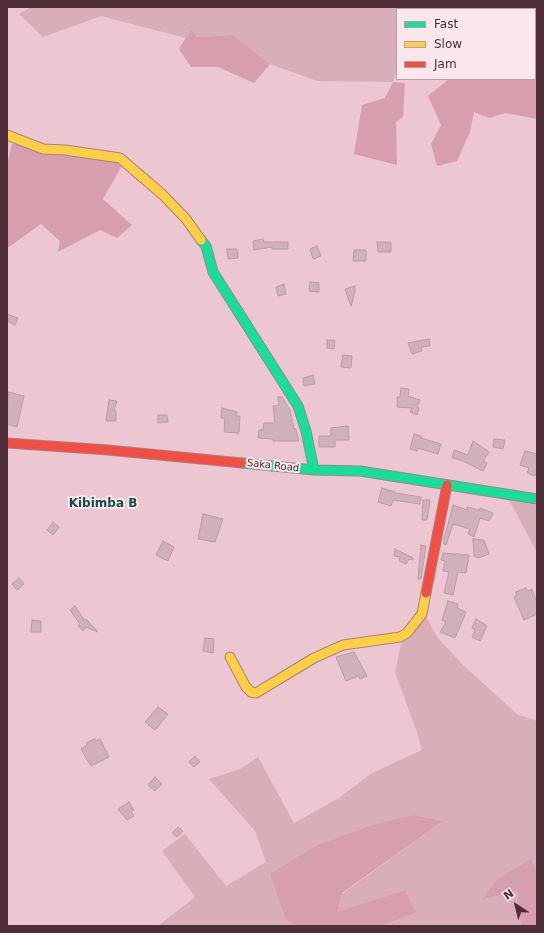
<!DOCTYPE html>
<style>
body{margin:0}
#map{position:relative;width:544px;height:933px;overflow:hidden;background:#ecc6d0;font-family:"DejaVu Sans",sans-serif}
canvas{display:block}
.frame{position:absolute;inset:0;border:8px solid #502e38;pointer-events:none}
.legend{position:absolute;left:396px;top:8px;width:140px;height:72px;box-sizing:border-box;background:#fae8ec;border:1px solid #b69ea4;margin:0;padding:5px 7px;list-style:none;font-size:12px;color:#502e38}
.legend li{display:flex;align-items:center;gap:8px;height:20px}
.legend b{width:20px;border:1px solid #b69ea4}
.north{position:absolute;left:496px;top:885px;width:40px;height:40px;-webkit-text-stroke:3px #fae8ec;paint-order:stroke;rotate:325deg;font-size:11px;font-weight:700;line-height:16px;text-align:center;color:#502e38}
.north::after{content:'';display:block;margin:auto;width:14px;height:18px;background:#502e38;clip-path:polygon(50% 0,100% 100%,50% 72%,0 100%)}
</style>
<div id="map">
<canvas width="544" height="933"></canvas>
<div class="frame"></div>
<ul class="legend">
<li><b style="height:5px;background:#16e098"></b>Fast</li>
<li><b style="height:5px;background:#ffcf43"></b>Slow</li>
<li><b style="height:5px;background:#f24e42"></b>Jam</li>
</ul>
<div class="north">N</div>
</div>
<script>
const g = document.querySelector('canvas').getContext('2d');
g.lineJoin = 'round';
function fillPath(path, color) { g.fillStyle = color; g.fill(path, 'evenodd'); }
const shape = rows => new Path2D(rows.map(r => 'M' + r).join(''));
function trace(path, color, width, dash) { g.strokeStyle = color; g.lineWidth = width; g.lineCap = dash ? 'butt' : 'round'; g.setLineDash(dash || []); g.stroke(path); }
function drawText(font, color, halo, rows, align = 'center') {
  g.font = font + ' "DejaVu Sans",sans-serif'; g.lineWidth = 4; g.setLineDash([]); g.textBaseline = 'middle'; g.strokeStyle = halo; g.fillStyle = color; for (const [text, x, y, turn = 0] of rows) {
    g.save(); g.translate(x, y); g.rotate((+turn || 0) * Math.PI / 180); g.textAlign = isNaN(turn) ? turn : align; if (halo) g.strokeText(text, 0, 0); g.fillText(text, 0, 0); g.restore();
  }
}
fillPath(shape([
 [31,7,418,7,418,9,397,9,397,69,393,82,317,81,270,64,233,35,197,37,191,29,186,38,101,16,43,37,19,14],
 [526,7,537,7,537,56,535,56,535,9,525,9],
 [509,500,537,505,537,552],
 [425,615,437,637,463,665,517,714,537,721,537,871,531,859,483,900,517,891,521,926,381,926,416,913,405,890,338,913,342,894,443,821,414,815,286,920,295,926,158,926,195,897,162,851,185,834,226,886,266,862,255,831,209,779,240,769,258,757,294,823,339,798,372,773,422,750,417,732,395,672,402,640]
]), '#d8aeb9');
fillPath(shape([
 [442,7,526,7,525,9,442,9],
 [191,29,197,37,233,35,270,64,254,83,218,67,191,67,179,49],
 [535,56,537,56,537,119,506,113,489,118,474,112,470,132,457,161,437,166,431,144,441,125,428,96,449,79,535,79],
 [393,82,405,83,403,117,396,122,397,165,354,154,362,105,385,98],
 [12,144,124,162,103,199,132,225,117,238,100,230,58,252,60,241,41,224,9,247,7,247,7,165],
 [414,815,443,821,342,893,338,912,405,890,416,913,381,926,295,926,286,920,270,874,318,845,373,825],
 [531,859,537,871,537,926,521,926,517,891,482,900,496,880]
]), '#d79eae');
const building = shape([
 [263,239,264,242,288,242,288,249,272,249,272,247,254,250,253,241,263,239],
 [377,242,391,242,391,252,378,252,377,242],
 [317,246,321,256,313,259,310,249,317,246],
 [227,249,237,249,238,258,228,259,227,249],
 [354,250,366,250,366,261,353,261,354,250],
 [310,282,319,283,319,292,309,291,310,282],
 [284,284,286,294,278,296,276,287,284,284],
 [355,286,355,292,351,306,345,289,355,286],
 [7,314,18,318,15,325,7,321,7,314],
 [429,339,430,346,421,347,422,351,412,354,408,343,429,339],
 [327,340,335,340,334,349,327,348,327,340],
 [343,355,352,356,351,368,341,367,343,355],
 [313,375,315,384,304,386,303,378,313,375],
 [401,388,409,389,408,396,420,400,417,408,419,408,417,415,410,412,412,408,397,407,397,397,400,397,401,388],
 [8,392,24,396,17,427,7,424,8,392],
 [278,397,282,397,290,410,294,429,296,429,299,441,273,441,273,439,258,438,259,430,263,430,264,423,275,423,273,406,279,405,278,397],
 [109,400,117,401,114,411,116,411,116,421,106,421,109,400],
 [222,408,237,412,236,416,240,416,239,433,224,432,225,418,221,418,222,408],
 [158,415,167,415,168,422,158,423,158,415],
 [348,426,349,440,335,440,335,447,319,447,319,436,331,436,331,428,348,426],
 [414,434,421,436,421,438,441,444,438,454,418,448,417,451,410,449,414,434],
 [494,439,505,440,503,449,493,447,494,439],
 [473,441,489,452,483,461,487,463,483,471,463,461,452,458,454,450,468,455,473,441],
 [525,451,537,454,537,472,535,476,527,473,529,468,520,465,525,451],
 [382,488,395,492,395,493,421,497,420,504,393,500,391,506,378,502,382,488],
 [423,500,430,500,427,520,422,520,423,500],
 [453,505,467,510,467,507,479,510,480,508,493,513,489,521,480,518,474,537,468,534,470,529,453,524,446,545,444,544,444,539,453,505],
 [203,514,223,519,215,542,198,539,203,514],
 [53,522,59,527,53,535,47,530,53,522],
 [473,539,484,540,489,554,478,558,474,556,473,539],
 [163,541,174,547,168,561,156,555,163,541],
 [421,545,426,546,421,579,418,579,421,545],
 [395,549,413,558,413,560,409,559,406,564,399,561,400,557,394,556,395,549],
 [443,553,469,555,466,573,458,572,453,595,444,593,449,572,443,571,445,561,441,560,443,553],
 [19,578,24,584,17,590,12,584,19,578],
 [526,588,527,591,532,589,537,603,537,614,524,620,514,597,517,595,516,592,526,588],
 [448,601,458,604,457,608,466,612,455,638,440,632,446,622,442,620,448,601],
 [75,606,84,620,86,619,98,632,86,627,83,631,78,626,80,624,70,610,75,606],
 [476,619,487,626,480,641,472,637,475,630,472,628,476,619],
 [32,620,41,621,41,632,31,632,32,620],
 [205,638,214,639,213,653,203,651,205,638],
 [354,652,367,676,360,679,358,676,346,681,336,657,354,652],
 [158,707,168,714,155,730,145,722,158,707],
 [95,739,96,741,100,739,109,757,91,766,81,749,87,745,86,743,95,739],
 [195,756,200,762,194,767,189,762,195,756],
 [155,777,162,784,155,791,148,785,155,777],
 [129,802,134,810,131,811,134,816,127,820,118,809,129,802],
 [178,827,183,831,177,837,172,833,178,827]
]);
fillPath(building, '#d0b1b9');
trace(building, '#bb9ba4', 1);
const fast = shape([
 [201,240,206,246,213,272,298,406,306,431,314,470],
 [242,463,314,470,360,471,537,499]
]);
const slow = shape([
 [7,135,43,149,65,150,120,158,163,195,186,219,201,240],
 [230,657,246,687,251,692,256,693,314,658,343,645,400,637,407,633,422,614,426,593]
]);
const jam = shape([
 [7,443,108,450,242,463],
 [426,593,447,485]
]);
trace(fast, '#a1828b', 11);
trace(slow, '#a1828b', 11);
trace(jam, '#a1828b', 11);
trace(fast, '#16e098', 9);
trace(slow, '#ffcf43', 9);
trace(jam, '#f24e42', 9);
drawText('10px', '#502e38', '#fae8ec', [
 ["Saka Road",273,466,6]
]);
drawText('bold 12px', '#154e46', '#fae8ec', [
 ["Kibimba B",103,504]
]);
</script>
